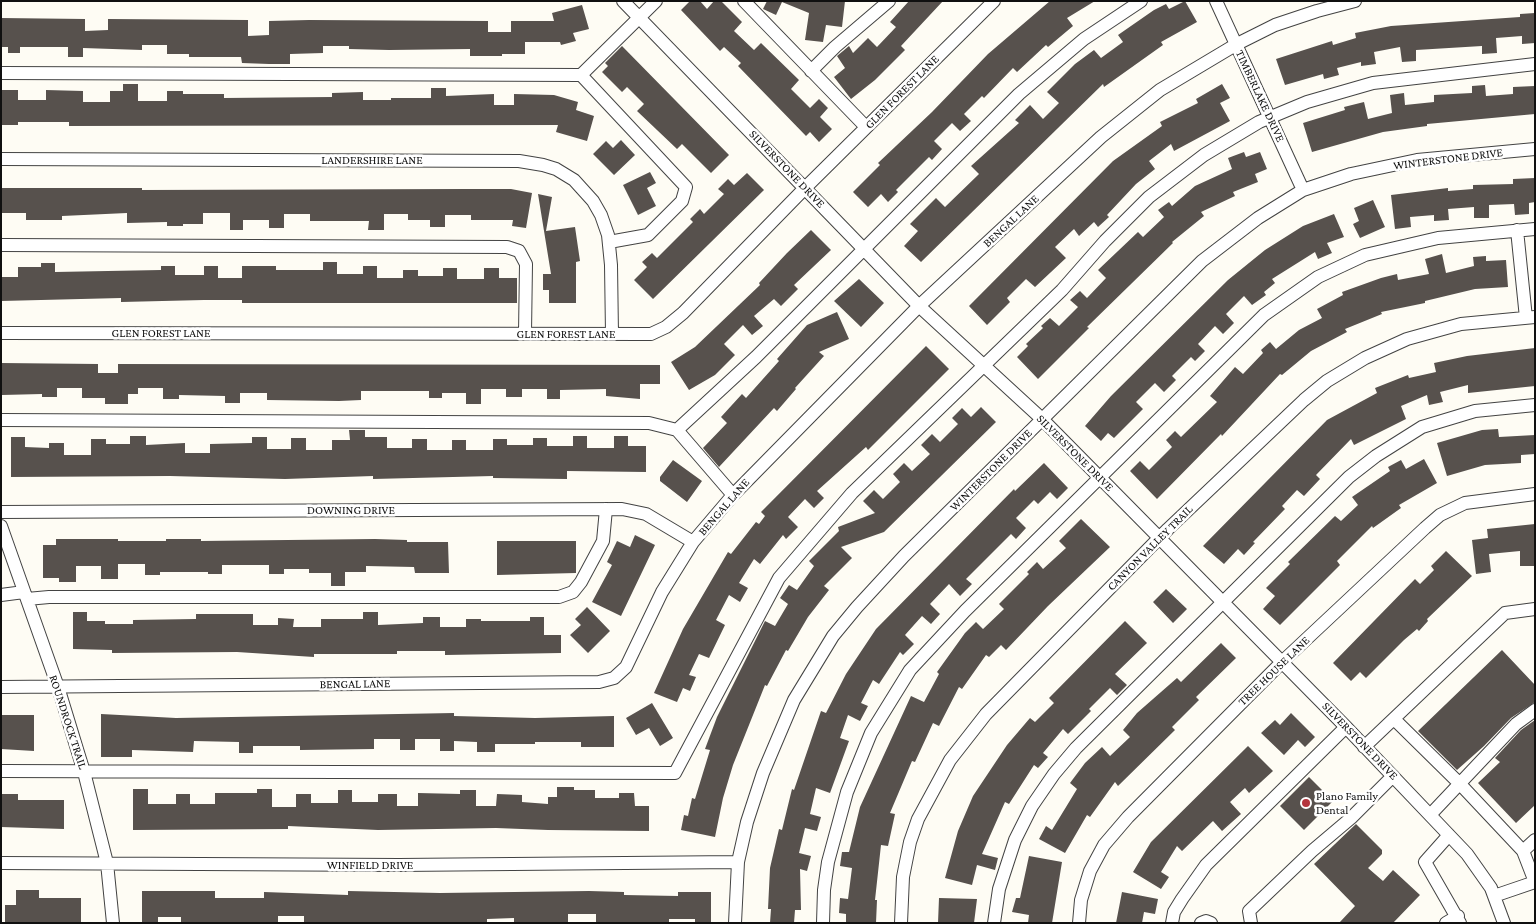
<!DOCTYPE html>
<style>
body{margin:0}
#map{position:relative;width:1536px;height:924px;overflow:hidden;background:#fefcf4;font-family:"Crimson Pro",serif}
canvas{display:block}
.frame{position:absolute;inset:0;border:2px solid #101010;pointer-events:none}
</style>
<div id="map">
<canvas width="1536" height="924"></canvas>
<div class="frame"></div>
</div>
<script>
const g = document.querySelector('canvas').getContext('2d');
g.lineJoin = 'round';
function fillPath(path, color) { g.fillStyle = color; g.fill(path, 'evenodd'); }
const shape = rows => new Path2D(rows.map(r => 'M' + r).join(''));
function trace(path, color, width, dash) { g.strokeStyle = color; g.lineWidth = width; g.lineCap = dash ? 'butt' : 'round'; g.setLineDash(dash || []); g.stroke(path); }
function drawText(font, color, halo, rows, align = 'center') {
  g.font = font + ' "Crimson Pro",serif'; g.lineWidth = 5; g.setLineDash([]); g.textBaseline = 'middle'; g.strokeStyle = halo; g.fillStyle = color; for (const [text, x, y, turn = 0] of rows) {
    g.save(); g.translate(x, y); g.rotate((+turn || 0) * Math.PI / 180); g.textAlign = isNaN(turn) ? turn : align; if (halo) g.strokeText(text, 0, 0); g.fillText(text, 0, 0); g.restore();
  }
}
fillPath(shape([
 [690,1,700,1,707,9,714,1,721,1,742,22,734,31,754,50,761,43,799,80,791,89,810,108,819,99,828,108,820,117,832,129,819,142,810,132,806,136,738,66,741,63,724,47,720,51,681,10],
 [767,1,845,1,842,27,826,25,823,42,805,40,809,13,782,2,776,15,763,9],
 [909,1,943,1,901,46,905,50,875,80,851,99,834,77,845,68,837,56,849,46,853,53,868,38,877,47,896,27,890,22],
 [1050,1,1095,1,1067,18,1073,26,1048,47,1046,45,1017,72,1013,68,984,98,982,96,964,114,971,121,960,131,952,123,934,141,942,149,932,160,929,157,896,190,898,192,888,202,881,194,868,207,853,192,880,165,878,163,932,112,988,54],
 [1185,1,1197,22,1161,42,1163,45,1104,87,1103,84,921,262,904,246,918,231,910,224,936,198,945,207,979,174,971,166,1019,123,1015,120,1030,105,1043,119,1059,103,1047,92,1075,64,1094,50,1101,58,1123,42,1118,35,1154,10,1166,4,1169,9],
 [582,5,589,29,573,33,576,41,561,45,560,42,525,42,525,54,502,54,502,56,470,56,470,49,389,50,349,49,349,46,323,46,323,53,290,54,290,64,269,64,242,63,241,57,189,57,189,54,167,54,167,45,142,45,142,50,83,48,83,57,68,57,68,47,20,47,20,53,8,53,8,47,1,47,1,18,85,19,85,31,108,30,108,19,248,20,248,36,269,35,269,21,309,20,488,21,488,32,511,32,511,21,554,21,552,13],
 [1535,13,1535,43,1522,44,1522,36,1496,38,1497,53,1482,54,1482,46,1416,50,1416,61,1402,62,1400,47,1374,52,1376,64,1361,66,1361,62,1337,68,1339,75,1324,79,1323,74,1285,85,1276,59,1332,41,1333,45,1356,38,1355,33,1391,26,1520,17,1520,14],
 [622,46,729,155,711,173,682,144,677,149,637,111,644,104,627,87,622,92,602,72,608,66,605,63],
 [123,84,138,84,138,101,167,101,167,91,183,91,183,94,224,94,224,98,332,97,332,93,363,92,363,100,391,100,391,98,431,98,431,88,446,88,446,96,494,94,494,105,514,105,514,94,554,95,578,102,576,110,594,116,587,141,556,132,558,125,69,126,69,122,18,122,18,125,1,125,1,90,18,90,18,100,46,100,46,90,83,91,83,102,110,102,110,91,123,91],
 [1222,84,1230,98,1220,103,1230,121,1174,151,1171,144,1149,161,1155,169,1136,184,1107,215,1109,217,1098,227,1094,222,1079,236,1074,229,1055,247,1066,258,1035,287,1026,279,1007,298,1010,302,987,325,969,306,1113,161,1162,126,1160,122,1198,103,1196,99],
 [1485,85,1486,96,1513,94,1513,87,1535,86,1535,114,1427,124,1427,126,1383,132,1312,152,1303,123,1345,110,1344,107,1364,102,1368,119,1392,113,1390,95,1404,93,1405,105,1434,102,1434,95,1472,93,1472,86],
 [621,140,635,155,614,175,593,154,606,141,613,148],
 [1244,152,1246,157,1260,152,1267,169,1255,174,1258,182,1233,192,1235,196,1201,212,1204,216,1172,242,1173,243,1087,327,1089,328,1038,379,1017,357,1028,346,1026,344,1043,328,1041,326,1050,318,1059,326,1078,307,1070,300,1080,291,1087,298,1106,278,1098,270,1138,232,1143,237,1164,217,1158,210,1169,202,1172,206,1195,186,1232,169,1228,158],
 [650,172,656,183,647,188,656,206,638,215,623,185],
 [747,173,764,190,653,299,634,280,647,267,642,262,652,253,657,258,693,222,690,219,700,209,704,214,724,194,718,189,728,179,734,185],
 [1535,178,1535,202,1529,203,1529,214,1515,215,1514,204,1489,205,1489,218,1474,218,1474,207,1448,209,1449,220,1434,221,1434,215,1410,217,1411,227,1395,229,1391,195,1448,188,1448,191,1473,189,1473,185,1513,184,1513,179],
 [1,188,142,188,142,190,464,189,511,189,532,193,526,228,512,226,513,220,471,220,471,215,445,215,445,227,430,227,430,220,408,220,408,214,384,214,384,230,368,230,369,221,310,221,310,214,284,214,284,228,269,228,269,220,243,220,243,230,230,230,230,213,203,213,203,224,183,224,183,226,167,226,167,222,127,223,127,213,62,216,62,220,26,220,26,213,1,213],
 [538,194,552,197,546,231,575,227,580,261,576,262,576,303,549,303,549,290,543,290,543,274,551,274],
 [1373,200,1385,227,1360,238,1353,224,1359,221,1354,208],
 [1334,214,1344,237,1327,243,1332,253,1318,259,1315,252,1272,279,1275,283,1264,292,1266,295,1252,305,1244,296,1226,314,1234,323,1223,334,1215,326,1198,344,1205,351,1195,361,1191,357,1172,376,1176,380,1164,392,1155,383,1136,402,1143,409,1114,438,1108,433,1101,441,1085,426,1111,396,1228,280,1265,250,1303,226],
 [811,230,831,250,794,285,798,289,781,306,774,299,754,316,763,326,752,335,743,325,724,344,735,355,715,375,689,390,671,362,695,347,760,285,759,283,787,253],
 [1442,254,1446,273,1474,266,1473,257,1486,256,1486,261,1506,260,1508,287,1475,289,1425,301,1425,303,1381,312,1382,314,1345,329,1347,332,1311,351,1282,375,1280,374,1222,436,1221,434,1157,499,1130,471,1140,461,1149,470,1172,447,1166,440,1175,431,1181,437,1217,402,1210,396,1235,367,1243,374,1263,353,1261,350,1270,342,1276,349,1299,330,1322,318,1317,309,1343,295,1342,292,1381,278,1397,274,1398,280,1429,274,1425,259],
 [323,262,337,262,337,274,363,274,363,266,377,266,377,278,403,278,403,270,418,270,418,276,443,276,443,268,457,268,457,279,484,279,484,268,499,268,499,278,517,278,517,303,242,303,242,300,204,300,121,302,121,298,1,301,1,277,18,277,18,267,41,267,41,263,55,263,55,272,161,270,161,266,175,266,175,275,204,275,204,266,218,266,218,278,242,278,242,266,276,266,276,270,323,270],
 [859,279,884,303,861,327,834,301],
 [837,312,849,339,819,352,824,356,795,388,796,389,777,411,774,408,719,467,703,448,727,423,721,417,742,394,746,398,779,361,777,359,807,325],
 [926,346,949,369,868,450,866,447,817,491,824,498,814,508,805,499,788,517,798,527,786,539,783,535,760,564,754,559,739,583,748,588,740,602,729,595,716,620,725,625,709,658,699,654,689,675,696,677,690,691,683,688,677,702,654,693,683,629,728,552,731,554,756,522,759,524,765,516,761,512],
 [1535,348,1535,386,1468,393,1468,385,1440,392,1443,402,1429,405,1427,395,1401,406,1406,419,1354,445,1351,439,1316,475,1320,479,1304,496,1297,490,1282,506,1285,509,1253,542,1255,543,1244,555,1238,549,1224,564,1203,546,1327,420,1377,393,1375,388,1408,375,1409,378,1436,372,1434,363,1467,356],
 [1,363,98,364,98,373,118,373,118,364,660,365,660,384,640,384,640,399,606,396,606,389,560,390,560,399,547,399,547,389,522,389,522,397,506,397,506,389,481,389,481,404,466,404,466,393,442,393,442,398,429,398,429,391,361,391,361,400,339,401,267,400,267,393,240,393,240,403,225,403,225,396,179,395,179,399,163,399,163,388,138,388,138,394,128,394,128,404,105,404,105,398,82,398,82,388,57,388,57,397,42,397,42,394,2,395],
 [981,407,996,422,884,532,841,547,852,558,824,586,829,590,808,617,788,651,786,650,767,686,765,685,733,765,723,798,715,837,681,830,684,815,688,816,692,798,695,799,710,750,705,749,717,717,765,621,775,626,788,604,780,598,789,585,797,590,814,566,809,561,839,531,838,527,875,513,863,501,874,490,883,499,900,482,893,474,904,463,912,471,930,454,921,445,932,434,940,442,958,424,952,418,962,408,971,417],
 [1498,429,1499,437,1535,435,1535,454,1521,455,1521,463,1485,465,1447,476,1437,443,1482,430],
 [349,430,365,430,365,437,387,437,387,448,412,448,412,439,427,439,427,450,452,450,452,440,466,440,466,450,493,450,493,439,507,439,507,445,533,445,533,438,547,438,547,446,573,446,573,436,587,436,587,448,614,448,614,436,628,436,628,446,646,446,646,472,567,471,567,479,493,478,493,476,373,479,373,476,285,479,170,476,11,477,11,437,25,437,25,447,49,448,49,443,64,443,64,455,91,455,91,439,106,439,106,444,130,444,130,436,146,436,146,445,185,443,185,453,210,453,210,444,252,443,252,437,267,437,267,449,291,449,291,438,306,438,306,450,332,450,332,440,350,440],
 [1424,459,1437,483,1399,505,1401,508,1373,528,1372,526,1337,561,1340,565,1280,625,1263,609,1275,596,1266,588,1290,564,1288,562,1335,516,1341,521,1358,505,1352,497,1390,471,1388,467,1401,460,1406,469],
 [673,460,702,481,687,502,660,481,660,477],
 [1044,463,1068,488,1057,499,1050,492,1038,504,1034,500,1016,518,1026,528,1016,539,1011,534,966,579,972,584,960,596,949,584,930,604,940,614,931,624,922,616,905,635,914,644,903,655,900,652,879,684,873,680,861,703,868,706,860,721,848,715,840,738,849,741,830,793,816,788,810,814,821,817,817,831,805,828,799,853,811,856,807,871,800,869,801,910,795,910,794,923,770,923,771,909,768,909,770,868,779,829,782,830,792,789,794,790,821,711,826,713,846,674,876,629,1014,489,1015,491],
 [1081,519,1110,547,1048,606,1006,650,1001,645,989,657,986,655,962,689,959,687,939,726,933,723,915,762,912,761,890,813,895,814,888,846,881,845,875,900,877,900,876,923,846,923,846,914,839,913,840,898,848,899,852,868,840,866,842,852,849,852,860,807,911,696,924,702,939,674,937,672,965,633,976,622,983,629,1004,609,999,604,1029,574,1027,572,1037,562,1043,569,1066,548,1059,541],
 [1535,524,1535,566,1520,566,1520,551,1489,554,1491,572,1476,574,1472,540,1488,538,1487,529],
 [635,535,655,545,621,616,592,602,612,565,607,562,617,541,630,547],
 [56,539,118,539,118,541,166,541,166,539,201,539,201,541,375,539,407,540,407,542,448,542,449,573,415,573,414,567,366,566,366,572,345,572,345,586,331,586,331,573,309,573,309,569,284,569,284,574,269,574,269,565,222,565,222,574,208,574,208,572,160,572,160,575,145,575,145,564,118,564,118,579,101,579,101,566,76,566,76,582,59,582,59,578,43,578,43,545,56,545],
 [497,541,576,541,576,573,497,575],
 [1446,551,1472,576,1427,619,1428,621,1419,631,1417,629,1404,640,1366,678,1360,672,1351,681,1333,663,1415,579,1420,584,1434,570,1431,566],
 [1166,589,1187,609,1173,623,1153,602],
 [587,607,610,631,588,653,570,635,581,625,575,619],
 [73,612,87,612,87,621,105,621,105,624,133,624,133,620,196,619,196,614,253,614,253,625,278,625,278,618,294,619,293,627,321,627,321,619,363,619,363,612,378,612,378,625,423,623,423,617,440,617,440,627,466,627,466,619,481,619,481,621,530,621,530,617,544,617,544,635,561,635,561,653,445,655,445,651,397,651,397,654,314,654,314,657,237,652,112,653,112,650,73,649],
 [1125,621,1147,643,1115,674,1127,685,1117,695,1110,688,1089,709,1091,711,1068,734,1063,729,1043,753,1048,757,1038,768,1034,765,1009,804,1005,802,982,854,998,858,995,870,977,865,972,885,945,878,958,831,973,796,1007,745,1030,718,1035,722,1054,703,1049,698],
 [1221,643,1236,658,1196,697,1199,700,1172,727,1175,730,1118,786,1115,782,1090,817,1087,815,1065,853,1039,839,1046,826,1052,830,1077,789,1070,783,1085,763,1102,747,1110,756,1130,737,1123,730,1137,713,1177,678,1181,682],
 [1502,650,1535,685,1535,702,1511,718,1484,746,1457,770,1418,731],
 [652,703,673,738,660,746,649,728,636,735,626,718],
 [454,713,454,716,535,718,614,716,614,747,581,747,581,742,535,742,535,744,495,744,495,752,477,752,477,742,454,741,454,751,440,751,440,739,415,739,415,750,400,750,400,739,374,739,374,749,300,750,300,746,253,746,253,753,239,753,239,742,194,741,193,752,132,750,132,757,101,757,101,714,176,718],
 [1291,713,1315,737,1305,747,1298,740,1284,755,1261,733,1275,720,1280,725],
 [1,715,34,715,34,751,1,749],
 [1535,720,1535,805,1516,823,1478,783,1500,762,1495,758,1521,730],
 [1248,746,1273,771,1249,793,1245,788,1230,802,1241,814,1222,831,1213,821,1182,851,1177,846,1161,872,1169,877,1161,889,1133,872,1151,842],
 [1309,777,1333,801,1304,830,1280,806],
 [557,787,574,787,574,790,595,790,595,798,619,798,619,793,634,793,635,806,649,806,649,831,548,830,496,828,378,830,288,826,288,829,133,830,133,789,148,789,148,804,176,804,176,794,190,794,190,804,215,804,215,793,257,793,257,789,272,789,272,807,296,807,296,794,311,794,311,803,338,803,338,790,352,790,352,802,378,802,378,794,397,794,397,806,418,806,418,793,460,794,460,790,476,790,476,806,496,806,497,794,522,795,522,802,548,804,548,797,557,797],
 [1,794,18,794,18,800,64,800,64,829,1,827],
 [1356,824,1382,850,1382,854,1368,868,1383,881,1393,870,1420,895,1393,923,1339,923,1355,906,1314,864],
 [1029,856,1062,862,1052,923,1028,923,1029,915,1012,912,1016,898,1020,898],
 [16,890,39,890,39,898,81,898,81,923,5,923,5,905,16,905],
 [142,891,215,891,215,898,264,898,264,892,348,895,348,891,440,893,589,891,624,892,624,895,678,896,678,892,711,892,711,923,695,923,695,919,669,919,669,923,596,923,596,914,568,914,568,923,514,923,514,918,487,919,487,923,304,923,304,916,278,916,278,923,181,923,181,917,158,917,158,923,142,923],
 [1122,892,1158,899,1155,914,1144,912,1142,923,1116,923],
 [939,898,977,899,974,923,938,923]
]), '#57514d');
const minor = shape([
 [623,1,919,306,1042,419,1346,727,1467,854,1491,888,1504,923],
 [744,1,866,127],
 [1216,1,1303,190],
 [811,71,835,47,889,1],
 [1,73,581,75,656,1],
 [581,75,686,187,682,201,648,235,609,242],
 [1,159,519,161,543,165,556,169,574,180,593,201,601,215,608,235,611,265,612,334],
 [1517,230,1526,318],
 [1,245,507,247,519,251,526,264,525,333],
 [1,333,651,334,666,327,683,313,806,187,994,1],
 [1,420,649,423,677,430,756,357,1019,94,1084,39,1141,1],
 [677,430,733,495],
 [1,512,622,509,646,514,693,542],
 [1,526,58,687,84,772,107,863,113,923],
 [1,595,24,592],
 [27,599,49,597,559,597,573,592,581,582,603,541,606,509],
 [1,687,599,682,614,678,626,667,662,592,693,542,733,495,919,306,1101,137,1160,90,1237,44,1275,25,1317,11,1355,1],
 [1394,719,1460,784,1523,851,1535,840],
 [1364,747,1505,613,1535,609],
 [1,771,675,773,779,578,852,493,1062,290,1105,241,1149,197,1204,155,1259,122,1307,102,1373,83,1535,64],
 [1430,815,1516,724,1535,710],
 [1449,835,1425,862,1460,923],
 [1,863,399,865,738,862],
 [1494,896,1535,882,1523,851],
 [735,923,738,862,747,822,763,773,794,700,833,636,857,607,904,556,1202,261,1258,218,1303,190,1351,174,1417,160,1535,149],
 [823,923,824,890,828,862,847,792,871,733,910,670,965,611,1264,315,1318,277,1365,255,1438,238,1535,229],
 [901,923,903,877,910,842,918,819,950,760,986,714,1168,529,1304,400,1327,381,1365,358,1407,339,1461,324,1535,317],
 [994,923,999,889,1015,840,1032,806,1054,774,1076,748,1349,477,1376,456,1422,427,1475,411,1535,405],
 [1079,923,1081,900,1090,871,1104,845,1128,817,1283,661,1425,528,1440,515,1465,503,1535,494],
 [1172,923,1174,912,1182,899,1206,865,1346,727],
 [1201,923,1206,921,1211,923],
 [1251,923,1249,911,1312,851,1351,818,1393,776],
 [1446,923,1458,916]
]);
trace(minor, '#434343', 14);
trace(minor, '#fff', 12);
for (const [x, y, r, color] of [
 [1306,803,5,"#b4343d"]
]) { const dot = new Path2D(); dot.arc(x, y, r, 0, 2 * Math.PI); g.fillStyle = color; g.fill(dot); trace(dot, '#fff', 2); }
drawText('12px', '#101010', '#fff', [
 ["GLEN FOREST LANE",902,92,-45],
 ["TIMBERLAKE DRIVE",1260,96,65],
 ["WINTERSTONE DRIVE",1448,159,-7],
 ["LANDERSHIRE LANE",372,160],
 ["SILVERSTONE DRIVE",787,169,46],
 ["BENGAL LANE",1011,221,-43],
 ["GLEN FOREST LANE",161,333],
 ["GLEN FOREST LANE",566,334],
 ["SILVERSTONE DRIVE",1075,453,45],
 ["WINTERSTONE DRIVE",991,470,-45],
 ["BENGAL LANE",724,507,-49],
 ["DOWNING DRIVE",351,510],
 ["CANYON VALLEY TRAIL",1150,548,-45],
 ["TREE HOUSE LANE",1274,671,-44],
 ["BENGAL LANE",355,684,-1],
 ["ROUNDROCK TRAIL",68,722,72],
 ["SILVERSTONE DRIVE",1360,741,46],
 ["WINFIELD DRIVE",370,865]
]);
drawText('12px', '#101010', '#fff', [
 ["Plano Family",1316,796],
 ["Dental",1316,810]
], 'left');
</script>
